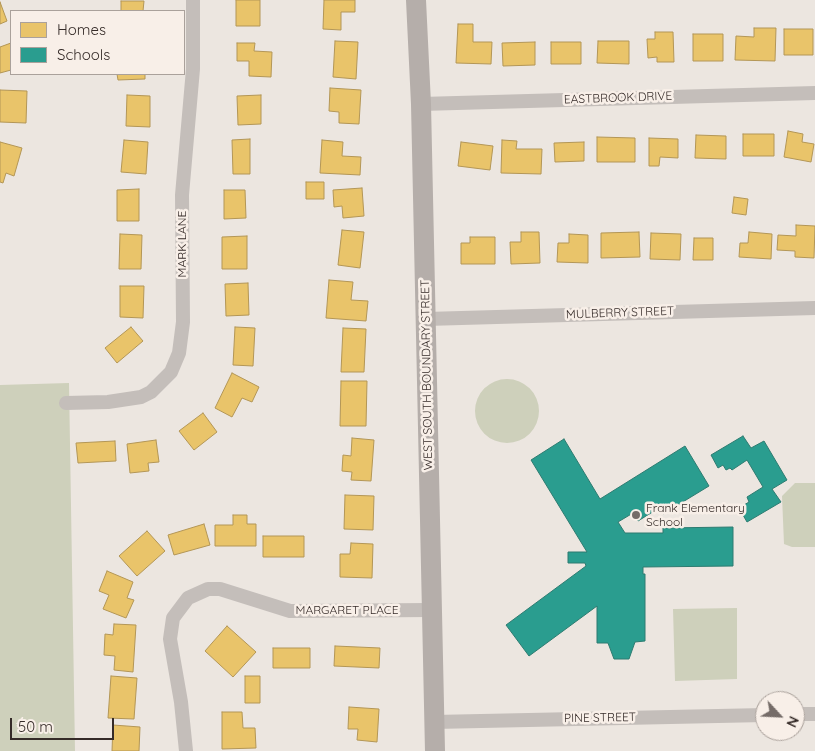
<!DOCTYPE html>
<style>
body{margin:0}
#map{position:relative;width:815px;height:751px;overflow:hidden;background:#ece6e0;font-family:Quicksand,sans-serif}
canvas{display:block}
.legend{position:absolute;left:10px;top:10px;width:175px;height:65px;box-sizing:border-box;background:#f8efe8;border:1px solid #aaa19b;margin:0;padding:6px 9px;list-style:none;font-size:15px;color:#352b28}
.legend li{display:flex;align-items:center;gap:10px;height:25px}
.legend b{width:25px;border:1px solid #aaa19b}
.north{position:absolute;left:755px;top:691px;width:50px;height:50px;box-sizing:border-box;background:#f8efe8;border:1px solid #aaa19b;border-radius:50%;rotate:115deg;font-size:14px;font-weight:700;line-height:20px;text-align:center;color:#352b28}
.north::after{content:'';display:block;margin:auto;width:18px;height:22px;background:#756c68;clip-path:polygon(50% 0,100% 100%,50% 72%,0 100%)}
.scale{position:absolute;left:10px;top:718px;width:104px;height:22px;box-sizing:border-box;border:2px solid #352b28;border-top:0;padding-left:6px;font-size:15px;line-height:18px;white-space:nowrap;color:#352b28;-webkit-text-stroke:4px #f8efe8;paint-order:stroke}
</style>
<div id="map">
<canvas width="815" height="751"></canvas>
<ul class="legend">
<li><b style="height:14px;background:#e9c46a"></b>Homes</li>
<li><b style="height:14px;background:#2a9d8f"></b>Schools</li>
</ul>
<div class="north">N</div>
<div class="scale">50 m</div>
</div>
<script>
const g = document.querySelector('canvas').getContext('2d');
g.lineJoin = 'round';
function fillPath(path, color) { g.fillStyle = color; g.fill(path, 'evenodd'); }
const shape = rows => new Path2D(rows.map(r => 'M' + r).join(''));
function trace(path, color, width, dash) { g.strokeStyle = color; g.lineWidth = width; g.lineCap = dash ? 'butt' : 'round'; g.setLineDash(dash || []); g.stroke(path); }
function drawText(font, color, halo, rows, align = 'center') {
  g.font = font + ' Quicksand,sans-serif'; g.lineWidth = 5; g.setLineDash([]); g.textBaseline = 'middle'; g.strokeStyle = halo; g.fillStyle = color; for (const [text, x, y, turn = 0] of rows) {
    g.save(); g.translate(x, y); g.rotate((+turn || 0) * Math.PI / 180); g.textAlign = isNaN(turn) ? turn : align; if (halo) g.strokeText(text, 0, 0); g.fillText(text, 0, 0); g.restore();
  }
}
fillPath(shape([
 '475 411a32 32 0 1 1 64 0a32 32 0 1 1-64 0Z',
 [69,383,75,751,0,751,0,385],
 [795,483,815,483,815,547,792,547,784,544,782,496],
 [737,608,737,679,675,681,673,609]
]), '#ced0bb');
const homes = shape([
 [236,0,260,0,260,26,236,26,236,0],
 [324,0,355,0,355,12,341,12,341,30,323,29,324,0],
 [121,1,144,1,143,11,121,11,121,1],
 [0,2,7,21,0,24,0,2],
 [458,24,473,24,473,42,492,42,491,64,456,63,458,24],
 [754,28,776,28,775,61,735,60,736,36,754,37,754,28],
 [784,29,813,29,813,55,784,55,784,29],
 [655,32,673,32,674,62,657,62,657,57,648,58,647,39,655,39,655,32],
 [693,34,723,34,723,61,693,61,693,34],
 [335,41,358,42,356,79,333,77,335,41],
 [598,41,629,41,629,64,597,63,598,41],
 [535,42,535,65,503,66,502,43,535,42],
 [551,42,581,42,581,64,551,64,551,42],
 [11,43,11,70,0,73,0,47,11,43],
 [237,43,255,43,254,51,272,52,271,77,249,76,249,61,237,61,237,43],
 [117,74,145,74,145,79,118,80,117,74],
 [330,88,361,90,359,124,339,123,339,112,329,111,330,88],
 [0,90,27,91,26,123,0,122,0,90],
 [127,95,150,96,150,127,126,126,127,95],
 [261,95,261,124,238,125,237,96,261,95],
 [788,131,803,134,802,142,814,144,811,162,784,157,788,131],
 [743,134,774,134,774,156,743,156,743,134],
 [696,135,726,136,726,159,695,158,696,135],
 [597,137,635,138,635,162,597,162,597,137],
 [649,138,678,139,678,158,660,157,659,166,649,166,649,138],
 [250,139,250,174,233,174,232,140,250,139],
 [124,140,148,142,146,174,121,172,124,140],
 [322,140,343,142,342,156,361,157,360,175,320,173,322,140],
 [502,140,517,141,516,149,542,149,541,174,501,173,502,140],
 [0,142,22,148,14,176,6,173,3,183,0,182,0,142],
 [461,142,493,146,490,170,458,166,461,142],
 [584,142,584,161,555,162,554,143,584,142],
 [306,182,324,182,324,199,306,199,306,182],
 [362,188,364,216,343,218,342,206,334,207,333,190,362,188],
 [139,189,139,221,117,221,117,190,139,189],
 [224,190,245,190,246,218,224,219,224,190],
 [734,197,748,199,746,215,732,213,734,197],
 [796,225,815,226,814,258,795,257,795,251,777,250,778,235,796,236,796,225],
 [342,230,364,232,360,268,338,265,342,230],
 [521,232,539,232,540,263,511,264,510,242,521,242,521,232],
 [639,232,640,257,601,258,601,233,639,232],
 [749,232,772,234,771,259,739,257,740,243,748,243,749,232],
 [651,233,681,234,680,260,650,259,651,233],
 [120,234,142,235,141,269,119,269,120,234],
 [569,234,588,235,588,263,557,262,558,243,569,243,569,234],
 [247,236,247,269,222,269,222,237,247,236],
 [470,237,495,237,495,264,461,264,461,243,470,243,470,237],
 [694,238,713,238,713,260,693,260,694,238],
 [329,280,353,282,351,300,368,301,366,321,326,318,329,280],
 [248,283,249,315,226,316,225,284,248,283],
 [120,286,144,286,143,318,120,317,120,286],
 [131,327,143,341,117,363,105,348,131,327],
 [235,327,255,328,253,366,233,365,235,327],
 [343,328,366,329,364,372,341,372,343,328],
 [232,373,259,387,252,402,242,398,232,417,215,408,232,373],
 [341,381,367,381,366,426,340,426,341,381],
 [203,413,217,432,194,450,179,431,203,413],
 [352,438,374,440,371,481,351,480,352,472,342,471,343,455,351,456,352,438],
 [156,440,159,462,148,463,149,471,130,473,127,444,156,440],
 [115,441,116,461,78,463,76,443,115,441],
 [345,495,374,496,373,530,344,529,345,495],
 [233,515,247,515,247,524,256,524,256,546,215,546,215,525,233,525,233,515],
 [204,524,210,545,174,555,168,535,204,524],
 [147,531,165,551,137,576,119,556,147,531],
 [263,536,304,536,304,557,263,557,263,536],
 [351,543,373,544,372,578,340,577,340,554,350,554,351,543],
 [107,571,133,582,127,598,134,600,126,618,103,609,109,595,99,591,107,571],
 [114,624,136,625,133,672,114,670,115,656,104,655,105,634,113,635,114,624],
 [227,626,256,652,233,677,205,651,227,626],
 [335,646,380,648,379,668,334,666,335,646],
 [273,648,310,648,310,668,273,668,273,648],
 [111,676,137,678,134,719,108,718,111,676],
 [245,676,260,676,260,703,245,703,245,676],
 [349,707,379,709,377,742,357,740,358,729,348,729,349,707],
 [222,712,242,712,243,728,255,728,256,748,222,749,222,712],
 [113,725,140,727,139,751,112,751,113,725]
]);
fillPath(homes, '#e9c46a');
trace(homes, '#b39656', 1);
const schools = shape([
 [743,436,751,448,764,441,787,480,772,489,781,502,747,522,739,508,749,502,747,497,763,487,747,460,732,470,730,468,726,470,723,465,718,468,711,455,743,436],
 [564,439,600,499,685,446,709,486,663,514,659,508,638,521,633,513,618,522,625,533,663,533,663,528,733,527,733,566,643,567,643,574,645,574,645,641,635,642,629,659,614,659,608,643,597,643,597,606,529,656,506,625,586,566,585,563,568,563,568,552,587,552,531,460,564,439]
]);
fillPath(schools, '#2a9d8f');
trace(schools, '#2d7b70', 1);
trace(shape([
 [421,104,815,93],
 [426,319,815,308],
 [66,403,108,402,141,397,151,392,171,372,179,353,183,322,182,195,193,69,193,0],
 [795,714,815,714],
 [434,722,765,715],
 [186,751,181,702,170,639,173,618,188,598,208,589,220,589,290,611,431,610]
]), '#c4beba', 14);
trace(shape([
 [416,0,421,104,435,751]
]), '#b5aeaa', 20);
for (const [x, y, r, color] of [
 [636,515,5,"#756c68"]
]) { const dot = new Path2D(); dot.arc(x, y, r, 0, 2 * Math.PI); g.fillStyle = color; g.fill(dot); trace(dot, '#f8efe8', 2); }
drawText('12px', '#352b28', '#f8efe8', [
 ["EASTBROOK DRIVE",618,98,-2],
 ["MARK LANE",182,244,-90],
 ["MULBERRY STREET",620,313,-2],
 ["WEST SOUTH BOUNDARY STREET",427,375,-91],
 ["MARGARET PLACE",347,610],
 ["PINE STREET",600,718,-1]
]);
drawText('12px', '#352b28', '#f8efe8', [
 ["Frank Elementary",646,508],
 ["School",646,522]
], 'left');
</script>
